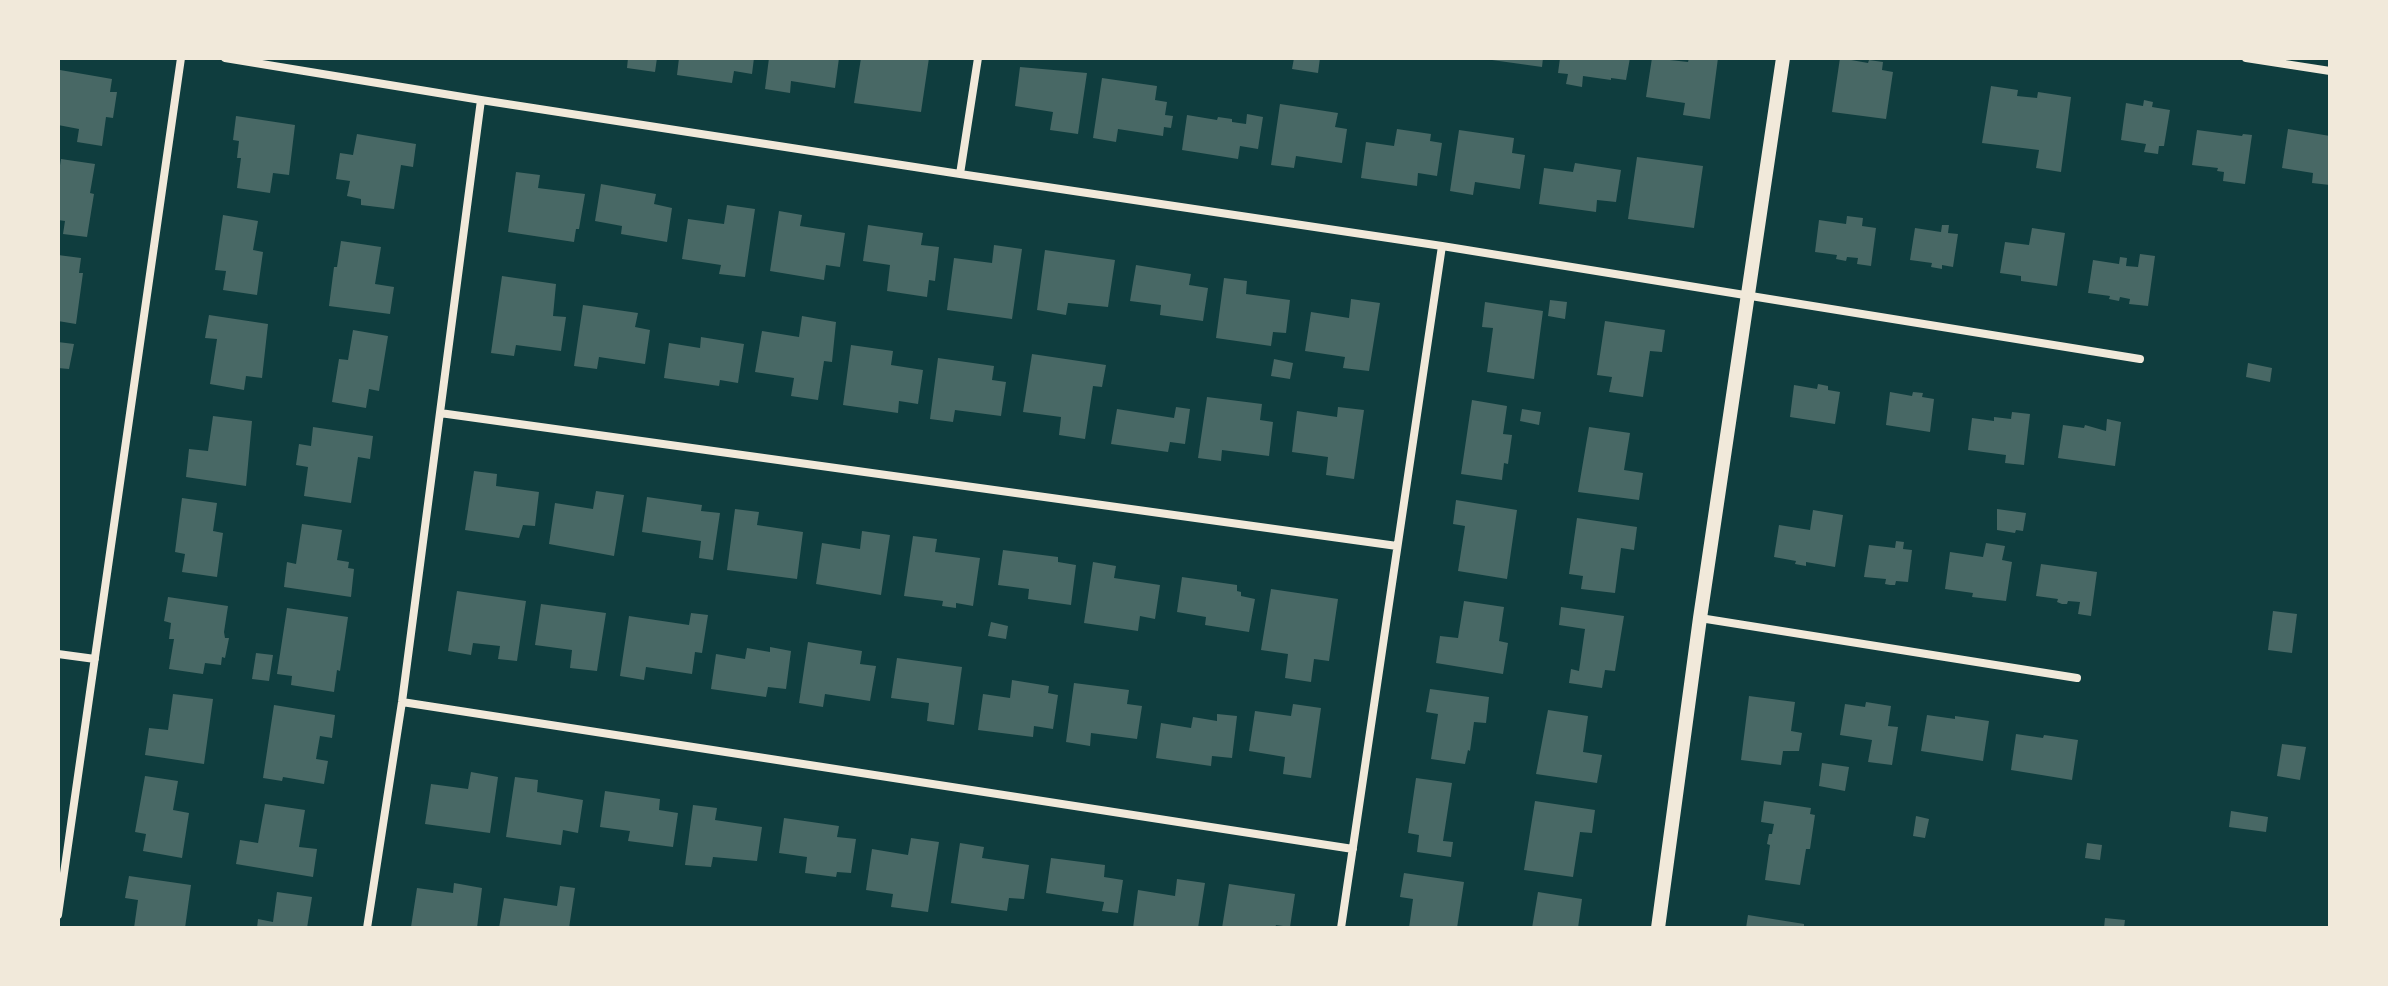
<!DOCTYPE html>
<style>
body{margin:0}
#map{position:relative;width:2388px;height:986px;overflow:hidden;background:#0f3d3e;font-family:Commissioner,sans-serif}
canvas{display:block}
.frame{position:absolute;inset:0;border:60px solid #f1e9da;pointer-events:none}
</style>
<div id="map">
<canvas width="2388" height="986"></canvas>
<div class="frame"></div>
</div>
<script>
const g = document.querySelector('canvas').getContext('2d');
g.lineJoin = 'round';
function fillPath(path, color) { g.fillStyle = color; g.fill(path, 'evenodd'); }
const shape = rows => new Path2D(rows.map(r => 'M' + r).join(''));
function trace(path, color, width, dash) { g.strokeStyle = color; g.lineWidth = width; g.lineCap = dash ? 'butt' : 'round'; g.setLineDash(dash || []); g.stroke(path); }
fillPath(shape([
 [628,58,657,58,655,72,627,68],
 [679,58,754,58,752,74,734,71,732,83,677,75],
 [769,58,839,58,835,88,791,81,790,93,765,89],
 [861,58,929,58,921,112,854,103],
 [1294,58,1320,58,1318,73,1292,69],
 [1492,58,1543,58,1542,67,1492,60],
 [1560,58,1630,58,1626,80,1611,78,1611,80,1583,76,1582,87,1566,84,1568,74,1558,73],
 [1652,58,1688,62,1689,58,1718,58,1710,119,1683,115,1685,103,1646,97],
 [1840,58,1868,63,1869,60,1883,62,1882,70,1893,72,1886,119,1832,112],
 [1020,67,1087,73,1078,134,1050,130,1053,112,1015,106],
 [60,70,112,79,110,92,117,92,113,118,106,117,102,146,77,142,79,129,58,125],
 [1102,78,1157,86,1155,100,1167,102,1165,115,1173,116,1171,128,1164,127,1163,136,1118,129,1116,142,1093,138],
 [1991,86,2018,90,2017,96,2037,98,2038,92,2071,97,2061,172,2036,168,2039,150,1982,143],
 [2144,100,2153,102,2152,107,2170,110,2164,146,2159,146,2158,154,2144,152,2146,144,2121,140,2126,103,2143,106],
 [1280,104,1338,113,1335,127,1347,129,1342,163,1296,156,1294,168,1271,165],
 [1247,114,1263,117,1258,149,1240,146,1238,159,1182,150,1187,115,1217,120,1218,117,1232,119,1232,122,1246,124],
 [236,116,295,125,289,175,273,173,270,193,237,188,241,158,237,158,239,141,233,140],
 [1397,129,1431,134,1430,141,1442,143,1437,176,1418,173,1417,186,1361,178,1366,142,1394,146],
 [2288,129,2330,136,2330,185,2312,183,2313,173,2282,168],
 [1459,130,1514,138,1512,153,1525,155,1520,189,1475,182,1473,195,1450,191],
 [2197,130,2242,136,2243,134,2252,135,2245,184,2223,181,2224,172,2217,171,2218,168,2192,165],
 [357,134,416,144,413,167,401,165,394,209,361,205,361,199,347,196,350,181,336,179,340,153,353,155],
 [1637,157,1703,166,1694,228,1628,219],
 [61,159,95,164,90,193,94,194,87,237,63,234,65,221,58,220,58,178],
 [1575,163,1621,170,1616,202,1597,200,1596,212,1539,204,1544,168,1573,172],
 [516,172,540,175,538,188,585,194,579,229,576,229,574,242,508,232],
 [601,184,656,194,654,204,672,208,667,242,621,234,622,226,595,221],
 [727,205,755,209,745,277,719,274,721,265,682,259,688,219,724,224],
 [779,211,802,215,800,226,845,233,840,267,826,265,824,280,770,271],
 [223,215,258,221,253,250,263,252,257,295,223,290,226,271,215,270],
 [1847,216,1863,218,1862,226,1876,228,1871,266,1857,264,1858,258,1847,257,1846,261,1836,259,1837,255,1815,252,1819,220,1846,224],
 [868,225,923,233,921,245,939,247,935,281,929,280,927,297,887,291,890,265,863,261],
 [1942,225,1949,225,1948,233,1958,234,1953,267,1942,265,1942,269,1931,267,1932,263,1910,260,1915,228,1941,232],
 [2032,228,2065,233,2057,286,2021,281,2021,276,2000,273,2005,242,2029,245],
 [341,241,381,247,375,284,394,287,390,314,329,306,334,267,337,267],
 [994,245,1022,249,1012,319,947,310,954,258,992,263],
 [1045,250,1115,260,1108,307,1068,303,1066,315,1037,310],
 [2140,254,2155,256,2148,306,2129,304,2130,299,2120,297,2119,301,2109,299,2110,296,2088,293,2093,260,2119,264,2120,257,2127,258,2126,266,2138,267],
 [58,255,81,258,79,273,83,273,76,324,58,321],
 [1136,265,1191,274,1189,285,1208,288,1203,321,1160,315,1161,305,1130,301],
 [502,276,556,284,553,316,566,317,561,351,516,345,514,356,491,353],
 [1224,278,1247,281,1246,294,1290,300,1286,333,1273,332,1271,346,1216,338],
 [1351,299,1380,303,1369,371,1343,368,1345,357,1305,351,1311,312,1349,318],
 [1550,300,1567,302,1565,319,1548,316],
 [1485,302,1543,311,1534,379,1487,372,1493,328,1482,327],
 [583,305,638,313,635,327,650,330,645,364,599,357,597,369,574,366],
 [209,315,268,324,262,378,246,376,244,390,210,384,217,339,205,338],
 [802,316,836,322,832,362,824,361,818,400,791,396,794,378,755,372,762,331,799,337],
 [1605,321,1665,330,1662,352,1650,351,1643,397,1609,392,1612,377,1597,375],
 [353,330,388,336,379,391,369,389,366,408,332,402,339,359,348,360],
 [701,337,744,344,738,383,720,380,719,386,664,378,669,343,700,348],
 [58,342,74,344,69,369,58,368],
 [851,345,893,351,891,365,923,370,918,404,899,401,898,413,843,405],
 [1032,354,1106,365,1102,387,1093,386,1085,439,1059,435,1061,417,1023,412],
 [938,358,994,366,992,380,1006,382,1001,416,955,410,953,422,930,419],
 [1274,359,1293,363,1290,379,1271,376],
 [2248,363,2272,368,2270,382,2246,377],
 [1818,384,1828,386,1828,390,1840,392,1835,424,1790,417,1794,385,1817,389],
 [1890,392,1912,396,1913,392,1923,393,1922,397,1934,399,1930,432,1886,425],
 [1207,397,1262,404,1260,420,1273,422,1269,456,1222,450,1221,461,1198,458],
 [1472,400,1507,406,1503,434,1512,435,1508,464,1504,463,1502,480,1461,474],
 [1176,407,1190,409,1185,444,1170,442,1168,452,1111,444,1117,409,1174,418],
 [1338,407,1364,410,1354,479,1326,475,1328,457,1292,452,1297,411,1337,417],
 [1522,409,1541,412,1539,425,1520,421],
 [2012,412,2030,414,2024,465,2005,463,2006,455,1968,450,1972,418,1994,421,1994,417,2011,419],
 [213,416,252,421,246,486,186,477,189,449,208,451],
 [2107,419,2121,422,2115,466,2058,458,2063,425,2084,428,2085,425,2106,431],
 [313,427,373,436,370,459,358,457,351,503,304,496,308,467,296,465,299,444,311,446],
 [1589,427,1630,433,1624,470,1643,473,1639,500,1578,492],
 [474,471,497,474,496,486,539,492,535,526,523,525,519,538,465,530],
 [596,491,624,495,614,556,549,544,555,503,593,509],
 [647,497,702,505,701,511,720,513,713,560,699,558,701,541,642,532],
 [182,498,217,503,213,531,223,533,217,577,182,572,185,554,175,552],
 [1456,500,1517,510,1507,579,1458,571,1465,526,1453,524],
 [735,509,759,512,757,525,803,532,797,579,727,570],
 [1997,509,2026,513,2023,531,2016,530,2015,533,1997,530],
 [1813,510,1843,515,1835,567,1806,562,1806,566,1795,564,1796,561,1774,557,1779,525,1810,530],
 [1577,518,1637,527,1634,550,1621,548,1615,593,1581,589,1583,576,1569,574],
 [302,524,342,530,337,560,349,562,348,568,354,569,351,597,284,587,287,562,296,564],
 [862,531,890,535,881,595,816,584,822,543,860,549],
 [913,536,937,539,935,552,980,558,973,606,956,603,956,608,942,606,943,601,904,596],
 [1896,541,1904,542,1903,549,1912,550,1908,582,1896,581,1895,585,1890,585,1885,584,1886,579,1864,577,1869,545,1895,548],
 [1986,543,2005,546,2002,560,2012,562,2006,601,1972,597,1973,593,1945,589,1950,552,1983,557],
 [1003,550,1058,557,1058,562,1076,565,1071,605,1028,599,1029,589,998,585],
 [1093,562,1116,566,1114,578,1160,585,1155,619,1140,616,1138,631,1084,623],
 [2041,564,2097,572,2091,616,2078,614,2080,602,2068,601,2067,604,2062,604,2057,602,2058,599,2036,596],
 [1182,577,1237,585,1237,591,1241,592,1241,596,1255,599,1249,632,1205,625,1206,617,1177,612],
 [1271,589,1338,599,1329,661,1314,659,1311,682,1285,678,1288,654,1261,650],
 [457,591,526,601,517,661,498,659,500,646,473,643,471,655,448,651],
 [168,597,228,606,224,632,225,638,229,638,225,658,222,657,221,665,205,663,203,674,169,669,174,639,169,639,171,623,164,621],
 [1464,601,1504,607,1499,641,1508,643,1503,674,1436,663,1440,636,1458,638],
 [541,604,606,613,597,671,570,668,572,650,535,645],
 [1561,607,1624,616,1615,671,1605,670,1602,688,1569,683,1571,669,1579,671,1585,629,1559,625],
 [287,608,348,617,340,671,337,670,334,692,291,685,292,676,277,674],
 [2273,611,2297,614,2292,653,2268,650],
 [691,613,708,615,702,653,695,652,692,674,646,667,644,680,620,676,629,616,689,625],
 [991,622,1008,626,1006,639,988,636],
 [808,642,862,651,860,664,876,666,870,701,825,694,823,707,799,703],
 [770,647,791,651,786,689,768,687,766,697,711,689,716,654,745,659,747,648,770,652],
 [256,653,273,655,269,681,252,679],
 [897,658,962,667,954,725,927,721,929,703,891,698],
 [1012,680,1049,686,1048,693,1058,695,1053,729,1034,726,1033,737,978,730,983,694,1010,698],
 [1074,683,1129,690,1127,704,1142,706,1137,739,1091,733,1090,746,1066,742],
 [1430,689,1489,697,1486,723,1474,722,1470,751,1468,750,1465,764,1431,759,1438,714,1426,712],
 [173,694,213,699,204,764,145,755,149,728,168,730],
 [1749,696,1795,702,1791,731,1802,733,1799,751,1783,751,1781,765,1741,760],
 [1866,702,1891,706,1888,726,1898,727,1892,765,1868,762,1872,740,1840,735,1845,704,1865,707],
 [1293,704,1321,708,1311,778,1283,774,1285,757,1249,751,1255,711,1291,716],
 [274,705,335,715,332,738,320,736,316,759,328,761,324,784,283,777,282,781,263,778],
 [1548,710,1588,716,1583,752,1602,755,1597,783,1536,774],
 [1217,714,1237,716,1232,758,1212,756,1211,766,1156,758,1161,723,1191,728,1193,717,1217,721],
 [1927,715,1955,719,1955,716,1989,721,1983,761,1921,751],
 [2016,734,2043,738,2044,735,2078,740,2072,780,2011,770],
 [2282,744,2306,747,2300,780,2277,776],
 [1822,763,1849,767,1845,791,1819,786],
 [471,772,498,777,490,833,425,824,431,784,468,789],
 [145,776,178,781,173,810,189,813,182,858,143,851,146,834,135,832],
 [515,777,538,780,537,792,583,800,578,833,563,830,561,845,506,837],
 [1416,778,1452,783,1443,841,1453,842,1451,857,1417,852,1419,835,1408,833],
 [605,791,660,799,659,810,678,813,673,847,628,841,630,831,600,827],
 [1535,801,1595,810,1592,833,1580,832,1573,877,1524,870],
 [1764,801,1811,808,1810,814,1815,815,1810,849,1806,849,1800,885,1765,880,1770,845,1767,844,1769,834,1772,834,1774,824,1761,822],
 [265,804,305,810,299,847,317,849,313,877,236,864,240,840,258,843],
 [693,805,717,808,715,820,762,827,757,861,713,857,711,867,685,865],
 [2231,811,2268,817,2266,832,2229,827],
 [1916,816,1929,819,1925,838,1913,836],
 [784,818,839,826,837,837,856,839,851,873,837,872,836,877,805,873,807,857,779,853],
 [911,838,939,842,928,912,891,907,893,894,866,890,872,849,908,855],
 [960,843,984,847,982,858,1029,865,1024,899,1009,898,1007,911,951,903],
 [2087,843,2102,845,2100,860,2085,858],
 [1051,858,1105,865,1104,877,1123,880,1118,913,1102,911,1104,902,1046,893],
 [1404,873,1464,882,1457,928,1409,928,1413,899,1400,897],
 [129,876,191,885,185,928,134,928,138,900,125,898],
 [1177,879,1205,883,1198,928,1133,928,1138,890,1175,896],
 [454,883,482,888,477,928,411,927,417,888,453,893],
 [1229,884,1295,894,1290,927,1276,925,1275,928,1222,928],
 [560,886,575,888,569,928,499,928,504,898,557,906],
 [277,892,312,897,307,928,257,928,258,919,273,922],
 [1538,892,1582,899,1578,928,1532,928],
 [1748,915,1804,924,1804,928,1746,928],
 [2105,918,2125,920,2124,928,2104,928]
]), '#486865');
trace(shape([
 [225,58,481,100,960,174,1442,246,2140,359],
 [2246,58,2330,71],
 [960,174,978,58],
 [440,413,1397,546],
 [1700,618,2077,678],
 [58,654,95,659],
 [402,702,1353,849],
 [58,915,181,58],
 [367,928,402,702,481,100],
 [1341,928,1442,246]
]), '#f1e9da', 8);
trace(shape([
 [1658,928,1700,618,1783,58]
]), '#f1e9da', 14);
</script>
